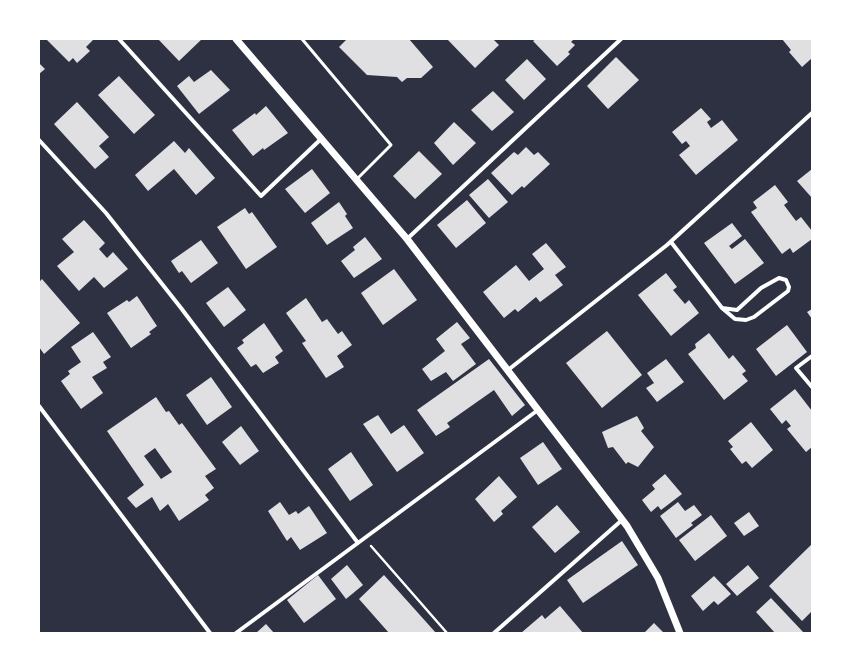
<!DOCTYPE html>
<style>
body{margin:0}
#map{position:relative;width:851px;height:672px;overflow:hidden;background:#2d3142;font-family:"Source Serif 4",serif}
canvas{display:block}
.frame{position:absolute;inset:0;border:40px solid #fff;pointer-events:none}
</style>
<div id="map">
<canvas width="851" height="672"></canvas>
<div class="frame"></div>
</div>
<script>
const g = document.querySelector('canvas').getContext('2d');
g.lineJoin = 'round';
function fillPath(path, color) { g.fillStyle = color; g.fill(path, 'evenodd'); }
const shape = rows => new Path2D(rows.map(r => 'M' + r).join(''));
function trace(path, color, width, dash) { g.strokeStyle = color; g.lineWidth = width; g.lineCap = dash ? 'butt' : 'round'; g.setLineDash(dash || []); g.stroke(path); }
fillPath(shape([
 [46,39,94,39,86,47,90,51,77,63,73,58,69,62],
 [158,39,202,39,179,61],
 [345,39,409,39,433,67,421,78,407,78,402,82,397,77,367,75,339,47,346,40],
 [447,39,493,39,499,45,475,68],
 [536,39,574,39,571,42,575,45,568,52,570,54,557,66,533,41],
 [782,39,812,39,812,58,802,67,789,52,791,50],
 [616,57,639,80,608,109,587,86],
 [527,59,546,79,524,100,505,80],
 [39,63,45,69,39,74],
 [211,70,230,90,199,114,177,86,189,76,194,82],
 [119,76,155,115,134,134,98,95],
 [493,91,514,112,492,131,471,110],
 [77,102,109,137,99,146,109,157,95,169,54,124],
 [266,106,288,133,264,150,263,148,253,156,232,130,255,113,256,115],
 [701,108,711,119,707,122,711,128,722,120,738,140,696,175,679,155,690,146,686,141,682,144,672,132],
 [454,122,476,143,453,165,434,143],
 [174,141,185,153,189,148,215,178,196,195,174,169,148,191,135,175],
 [526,147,534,155,538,152,550,164,524,188,522,186,512,195,491,173,514,152,518,155],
 [419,151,442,174,415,199,393,176],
 [312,169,330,193,305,213,285,189],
 [812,169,812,198,797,181],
 [488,179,508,202,489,218,469,195],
 [775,185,788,202,784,205,796,221,801,217,812,231,812,239,793,253,790,248,782,254,751,212,757,208,753,202],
 [467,200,486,223,456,248,437,225],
 [339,202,347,214,345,216,353,228,327,245,311,223],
 [245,208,249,214,252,212,277,247,246,269,217,227],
 [84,220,105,243,99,249,107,258,113,252,128,269,104,288,94,277,79,291,57,266,74,252,62,239],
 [732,223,742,236,729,246,732,249,745,239,764,263,735,284,704,243],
 [365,237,382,259,354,278,341,261,355,250,353,247],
 [201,240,218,263,191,283,182,271,179,273,171,261],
 [546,243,566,267,555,275,563,285,540,302,536,297,518,312,515,309,504,318,483,292,516,265,529,281,544,269,532,254],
 [394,269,417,300,383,325,361,293],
 [666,273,677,287,673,290,685,304,689,300,699,313,671,336,638,295],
 [42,279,80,323,44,354,39,347,39,282],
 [228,287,246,310,224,327,206,303],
 [137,296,157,326,149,332,151,334,131,348,107,313,127,300,129,302],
 [306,298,322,322,327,319,338,334,342,331,352,345,337,356,344,367,326,378,302,343,306,341,286,313],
 [812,309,812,319,807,312],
 [457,322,470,338,461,344,476,364,453,381,446,372,431,381,422,369,445,351,436,339],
 [264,323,283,351,275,357,279,363,263,373,256,364,251,367,237,348,244,343,242,340],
 [787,325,807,352,776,376,756,349],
 [607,331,642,375,602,408,566,363],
 [93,332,111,357,103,362,107,368,92,377,103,393,81,409,61,381,70,374,68,371,81,362,71,347],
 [709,333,729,359,733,355,746,371,742,374,748,381,724,400,688,354,696,348,695,344],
 [489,359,525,405,512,416,494,390,447,423,450,427,436,436,417,410],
 [666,359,684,382,657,402,646,388,654,383,647,373],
 [211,377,232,407,207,425,186,395],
 [795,389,812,411,812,447,806,452,787,429,791,426,786,420,782,424,770,409],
 [156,397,166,412,169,411,179,425,182,423,216,469,205,476,214,488,205,495,209,500,179,521,168,504,160,511,152,497,136,508,127,498,144,485,107,431],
 [155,448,172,472,161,479,144,456],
 [378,415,391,434,404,425,424,453,397,472,363,424],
 [637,416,644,428,641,431,654,447,638,467,628,462,626,464,613,447,608,448,602,432],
 [751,422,773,450,752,468,746,461,742,464,730,449,733,447,728,441],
 [241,426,259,451,240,465,222,442],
 [543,442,562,469,538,485,520,458],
 [351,452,373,485,350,501,328,469],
 [665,474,682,494,661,510,658,506,651,512,642,500,655,489,652,485],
 [499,476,517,497,501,511,503,514,494,522,475,499],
 [280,502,289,515,296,511,298,514,309,506,327,533,300,550,291,537,287,541,268,511],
 [678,502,685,511,694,505,702,515,691,523,693,525,676,538,660,516],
 [557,505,580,532,555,553,532,527],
 [749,512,759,526,744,536,734,523],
 [711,515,727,536,695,561,679,540],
 [622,541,638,565,583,603,567,580],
 [812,544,812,611,802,621,769,586],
 [347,565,363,585,346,599,331,579],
 [748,565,759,578,737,596,726,584],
 [318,575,336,599,304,623,287,600],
 [384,575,436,633,389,633,359,599],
 [714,576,731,594,718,605,714,601,703,611,691,596],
 [771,598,804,633,775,633,756,612],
 [560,606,583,633,521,633,542,615,545,619],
 [654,623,664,633,644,633],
 [266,624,274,633,256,633]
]), '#e0e0e3');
trace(shape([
 [371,546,447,633]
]), '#fff', 2.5);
trace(shape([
 [302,39,391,145,356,180]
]), '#fff', 3);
trace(shape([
 [119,39,261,196,321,139],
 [39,140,106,213,181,308,358,543],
 [407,239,621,39],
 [671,242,722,308,735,319,746,320,754,317,788,291,789,287,786,280,779,278,761,288,737,310,722,308],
 [812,356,796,368,812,387],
 [508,370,667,245,812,113],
 [39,406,210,633],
 [236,633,538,410],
 [494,633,622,520]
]), '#fff', 4);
trace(shape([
 [236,39,407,239,627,526,658,578,680,633]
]), '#fff', 7);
</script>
